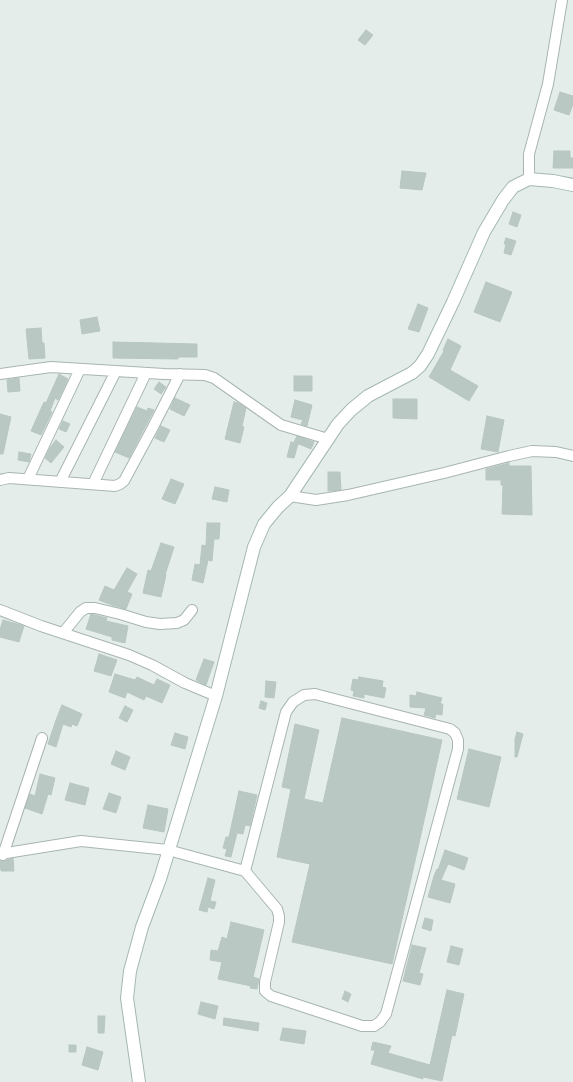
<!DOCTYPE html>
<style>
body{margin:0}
canvas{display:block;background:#e5edea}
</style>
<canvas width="573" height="1082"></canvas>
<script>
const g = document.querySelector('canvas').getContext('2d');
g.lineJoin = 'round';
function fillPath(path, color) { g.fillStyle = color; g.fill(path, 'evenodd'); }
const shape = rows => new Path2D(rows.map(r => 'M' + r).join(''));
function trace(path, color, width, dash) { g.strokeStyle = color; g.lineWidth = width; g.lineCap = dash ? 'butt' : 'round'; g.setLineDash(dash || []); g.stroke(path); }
const building = shape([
 [366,30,373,35,365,45,358,40,366,30],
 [560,92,573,96,573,104,569,115,554,110,560,92],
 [554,151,570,151,570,158,573,158,573,168,553,168,554,151],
 [402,171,426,173,422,190,400,188,402,171],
 [513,212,521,215,517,227,509,224,513,212],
 [506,238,516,241,511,255,504,253,506,244,504,244,506,238],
 [486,282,512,292,500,322,474,312,486,282],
 [418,304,428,308,419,332,408,329,418,304],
 [97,317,100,331,82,334,80,320,97,317],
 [41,328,42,343,44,343,45,358,29,359,26,329,41,328],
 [448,339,461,346,450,370,478,386,469,401,429,377,444,351,443,350,448,339],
 [113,342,197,344,197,357,178,357,178,359,113,358,113,342],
 [59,374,68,379,58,400,55,398,50,411,52,412,41,435,31,431,44,402,46,403,59,374],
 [294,376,312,376,312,391,294,391,294,376],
 [19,378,20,391,8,392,7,380,19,378],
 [159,382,166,387,161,394,154,389,159,382],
 [175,398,190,405,184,416,170,409,175,398],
 [393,399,417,399,417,419,393,418,393,399],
 [295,400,312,405,307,426,301,424,303,420,291,417,295,400],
 [234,402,238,403,246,408,242,426,244,427,240,443,225,439,234,402],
 [137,407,147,411,148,408,154,410,129,458,115,452,137,407],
 [0,414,11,417,3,454,0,454,0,414],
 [487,416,504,420,498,452,481,449,487,416],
 [63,421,70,424,66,432,59,429,63,421],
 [161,426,170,430,164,442,155,438,161,426],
 [297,436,314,442,311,449,294,442,297,436],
 [56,440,64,447,51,463,45,458,50,448,56,440],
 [291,442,298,444,294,458,287,457,291,442],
 [19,452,31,454,29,462,18,460,19,452],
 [509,463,509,466,531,466,532,515,502,514,503,485,501,485,501,480,486,480,486,469,509,463],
 [328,472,340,472,341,490,328,491,328,472],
 [171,479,184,484,175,504,162,499,171,479],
 [215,487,229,490,227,502,212,499,215,487],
 [207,523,220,523,219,539,214,539,212,561,208,560,203,583,192,580,195,564,200,565,202,545,206,546,207,523],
 [161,543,174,547,165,575,166,575,161,597,143,593,148,570,151,571,161,543],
 [127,568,137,574,127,592,132,594,126,609,112,605,99,600,105,586,114,590,127,568],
 [91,614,107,618,106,621,128,626,125,643,112,640,112,637,86,629,91,614],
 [3,620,24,626,19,642,0,637,0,630,3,620],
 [99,654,117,660,111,676,94,671,99,654],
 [204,659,214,662,206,685,196,680,204,659],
 [115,674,135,680,137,677,154,685,157,679,170,685,162,703,146,696,144,700,127,692,125,698,109,692,115,674],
 [359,677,383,681,382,687,386,688,384,698,364,694,364,698,353,696,354,691,351,690,353,679,358,680,359,677],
 [266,681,276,682,274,698,265,697,266,681],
 [417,692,442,698,440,704,443,704,442,715,436,714,435,718,424,715,426,708,410,707,410,695,416,696,417,692],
 [261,701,267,703,265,710,259,708,261,701],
 [62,705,82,714,77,726,72,724,71,727,63,724,56,747,48,744,56,720,62,705],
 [125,706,133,710,127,722,119,718,125,706],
 [342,718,442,740,392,964,292,942,310,864,277,857,291,789,282,787,295,724,319,730,304,799,323,803,342,718],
 [517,732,523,734,517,757,515,757,515,739,517,732],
 [175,733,188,737,185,749,171,745,175,733],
 [469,749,501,757,489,807,457,799,469,749],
 [116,751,130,757,125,770,111,764,116,751],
 [40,774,55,778,51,795,48,794,42,814,25,808,30,794,35,796,40,774],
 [70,783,89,788,85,805,65,800,70,783],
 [239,791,257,795,250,826,245,825,243,834,237,833,231,857,225,856,227,849,223,848,226,837,229,837,239,791],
 [109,793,121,797,116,813,103,809,109,793],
 [148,805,168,809,164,832,143,828,148,805],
 [445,850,468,858,464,870,448,864,441,880,455,884,450,903,428,897,434,876,437,869,438,870,445,850],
 [13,858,14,871,1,871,0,861,4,861,13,858],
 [208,878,215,880,210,901,216,902,214,909,208,907,207,912,199,910,208,878],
 [425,918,433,920,431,931,422,928,425,918],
 [231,922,264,930,253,977,259,979,257,989,250,988,251,986,218,979,222,962,210,960,211,950,218,951,222,937,227,939,231,922],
 [412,945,426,948,419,973,423,974,420,985,403,981,412,945],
 [451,946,463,949,459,965,447,962,451,946],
 [447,990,464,994,455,1036,452,1035,442,1081,423,1077,423,1079,371,1064,375,1050,371,1050,373,1042,391,1046,388,1053,430,1065,447,990],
 [345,991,351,994,348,1002,342,999,345,991],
 [201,1002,218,1006,215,1019,198,1014,201,1002],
 [98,1016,105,1016,104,1033,98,1033,98,1016],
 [224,1018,259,1023,258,1031,223,1025,224,1018],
 [283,1028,306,1031,304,1044,280,1040,283,1028],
 [69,1045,76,1045,76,1052,69,1052,69,1045],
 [87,1047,103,1052,98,1070,82,1065,87,1047]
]);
fillPath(building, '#bac8c3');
trace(building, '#b7c7c0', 1);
const minor = shape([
 [529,179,529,154,548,84,562,0],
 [0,374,51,367,164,374,205,375,214,378,281,425,328,439],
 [28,479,80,369],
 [0,480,9,478,115,486,120,484,124,481,152,429,180,374],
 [60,482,116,371],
 [93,484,146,373],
 [290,496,316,500,348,495,444,473,509,456,532,451,556,452,573,456],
 [0,610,41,626,129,655,152,665,185,683,216,696],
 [63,633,80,612,86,608,95,608,120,614,146,622,160,624,177,623,184,620,192,610],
 [315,694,450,729,455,733,458,740,458,749,386,1014,380,1022,374,1026,362,1026,271,996,265,991,265,982,279,922,279,916,277,909,245,871,286,712,293,702,304,695,315,694],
 [0,854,81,841,168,850,245,871],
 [3,855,42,738]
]);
const secondary = shape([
 [139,1082,127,998,130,971,142,927,160,879,216,696,254,547,264,524,278,507,290,496,338,424,351,410,368,396,412,373,420,366,428,354,453,302,484,232,503,200,513,187,529,179,553,181,573,185]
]);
trace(minor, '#a8b5b1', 12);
trace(secondary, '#a4b8b1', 14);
trace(minor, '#fff', 10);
trace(secondary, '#fff', 12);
</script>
